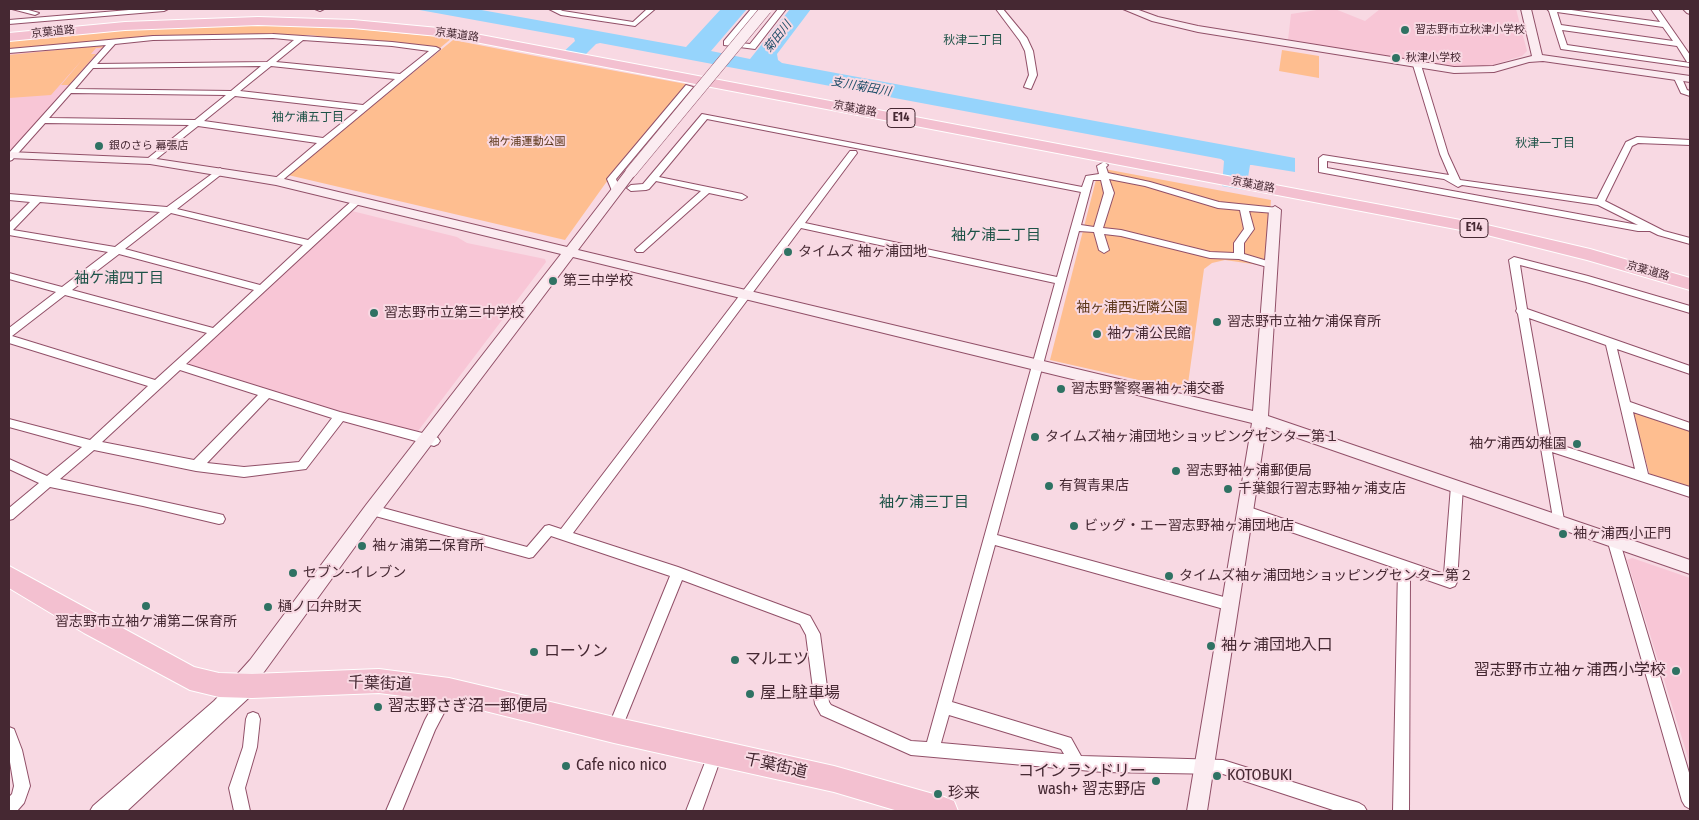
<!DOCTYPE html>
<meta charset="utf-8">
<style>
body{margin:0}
#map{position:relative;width:1699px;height:820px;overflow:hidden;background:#f8d9e3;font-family:"Fira Sans Condensed",sans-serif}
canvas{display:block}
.frame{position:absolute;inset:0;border:10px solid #452832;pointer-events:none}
</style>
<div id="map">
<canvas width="1699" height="820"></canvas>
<div class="frame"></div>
</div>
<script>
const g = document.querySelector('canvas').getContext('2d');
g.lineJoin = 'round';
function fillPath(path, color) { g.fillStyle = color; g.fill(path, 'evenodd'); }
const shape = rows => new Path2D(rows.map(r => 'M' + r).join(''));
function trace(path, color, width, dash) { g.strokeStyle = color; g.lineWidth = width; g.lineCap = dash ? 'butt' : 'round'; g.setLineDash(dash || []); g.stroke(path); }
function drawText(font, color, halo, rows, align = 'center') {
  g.font = font + ' "Fira Sans Condensed","Noto Sans JP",sans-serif'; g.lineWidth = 4; g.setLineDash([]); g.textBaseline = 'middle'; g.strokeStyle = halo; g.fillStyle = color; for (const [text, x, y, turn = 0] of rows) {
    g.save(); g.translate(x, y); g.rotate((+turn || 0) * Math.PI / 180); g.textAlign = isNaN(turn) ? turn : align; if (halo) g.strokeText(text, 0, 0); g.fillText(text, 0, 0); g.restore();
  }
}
fillPath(shape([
 [1323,9,1335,9,1365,21,1380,9,1516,9,1527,51,1522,56,1489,66,1455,67,1288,40,1291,14],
 [107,44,34,127,13,149,9,149,9,53],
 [352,211,457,237,467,243,545,259,546,262,418,431,411,433,185,367,185,364],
 [1632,558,1690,578,1690,764,1627,560]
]), '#f8c6d6');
fillPath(shape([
 [266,24,315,25,452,38,440,48,308,35,210,35,152,36,9,49,9,40,58,35,108,30],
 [453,40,551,59,686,84,605,184,565,240,288,175],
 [105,45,101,48,96,48,91,54,96,54,69,85,61,85,82,60,51,95,9,98,9,55],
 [1282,50,1319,56,1319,78,1279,71],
 [1099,168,1271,200,1266,266,1225,260,1212,263,1204,269,1187,391,1050,360],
 [1632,409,1690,429,1690,489,1650,476]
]), '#febe90');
fillPath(shape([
 [414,9,476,9,686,47,721,9,747,9,711,51,750,59,790,9,811,9,777,54,778,60,782,63,1295,158,1295,172,1252,165,1250,165,1246,190,1222,186,1224,161,1221,159,600,43,596,44,578,62,557,58,575,41,574,38]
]), '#96d4fc');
const street = shape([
 [12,9,25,9,39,13,35,15,12,9],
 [141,9,168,9,164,11,9,24,9,20,141,9],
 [315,9,324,9,320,11,315,9],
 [549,9,558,9,563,11,633,22,647,9,655,9,635,26,561,15,549,9],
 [751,9,759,9,732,42,750,44,778,9,786,9,755,49,724,45,724,41,751,9],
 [996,9,1003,9,1027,38,1033,51,1037,75,1031,89,1024,87,1029,75,1025,51,1020,41,996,9],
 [1547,9,1564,9,1660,22,1651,9,1658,9,1690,55,1690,62,1687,62,1677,46,1562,30,1567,45,1690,63,1690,67,1561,49,1549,11,1547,9],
 [1557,12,1663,27,1673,41,1561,25,1557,12],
 [273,34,392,42,436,47,440,49,279,183,273,183,272,181,317,143,198,126,150,164,146,161,147,159,189,125,45,123,12,160,9,161,9,153,106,45,9,53,9,49,153,36,273,34],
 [273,38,294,40,267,62,97,64,115,44,153,40,273,38],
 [303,40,392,46,429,51,400,74,276,62,303,40],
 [261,66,231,91,75,89,93,68,261,66],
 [271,66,395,79,363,105,240,91,271,66],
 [71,93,226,95,195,120,49,118,71,93],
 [235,96,358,110,323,138,204,121,235,96],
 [1414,63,1421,65,1448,154,1460,180,1597,199,1626,142,1637,137,1690,140,1690,145,1638,143,1632,146,1605,201,1664,231,1690,238,1690,244,1658,235,1650,231,1638,231,1319,172,1319,158,1323,155,1449,175,1440,154,1413,65,1414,63],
 [1327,161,1444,179,1458,187,1462,185,1598,205,1638,225,1327,168,1327,161],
 [1675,76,1681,76,1687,90,1690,91,1690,96,1681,93,1674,78,1675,76],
 [686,85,693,87,616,179,621,191,616,194,613,193,607,179,686,85],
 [702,114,1082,187,1086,176,1099,174,1097,166,1104,162,1108,165,1106,167,1108,173,1150,182,1219,202,1278,208,1280,210,1275,213,1249,211,1254,229,1244,243,1244,254,1274,263,1276,265,1274,267,1271,268,1239,259,1210,258,1121,236,1104,234,1109,250,1104,253,1099,250,1094,232,1079,231,997,535,1231,599,1236,601,1238,605,1236,609,1231,611,995,545,952,702,1071,738,1081,756,1223,760,1359,803,1364,806,1367,811,1336,811,1223,774,1103,772,911,755,821,715,815,704,806,635,800,624,682,580,619,735,614,737,609,735,607,730,670,576,551,536,533,557,529,558,368,514,366,510,368,506,372,505,527,547,545,526,549,525,561,529,850,151,856,151,857,153,805,223,1057,277,1081,192,707,119,659,177,742,194,747,197,742,200,709,193,643,252,637,252,635,250,637,248,701,191,656,181,649,189,646,190,631,191,627,188,631,185,643,184,702,114],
 [1109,179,1145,186,1218,208,1240,210,1244,229,1234,243,1234,253,1210,252,1121,230,1103,228,1114,193,1109,179],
 [1093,180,1101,180,1104,193,1094,227,1081,225,1093,180],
 [801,228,1055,283,927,742,911,741,831,705,829,702,820,634,810,616,678,567,573,533,801,228],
 [949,715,1061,749,1064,754,941,743,949,715],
 [220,168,224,171,223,173,177,209,308,240,354,199,360,199,362,201,186,364,340,412,434,436,438,438,440,441,438,444,434,446,343,421,306,469,244,477,196,471,94,450,60,479,219,514,223,515,225,519,223,523,219,524,143,506,50,487,13,519,9,520,9,508,39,483,9,469,9,459,47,476,82,447,9,427,9,419,90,440,148,386,9,343,9,328,56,292,9,279,9,273,62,287,108,252,9,235,9,223,30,202,9,200,9,194,167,207,220,168],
 [40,202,160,212,115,247,13,230,40,202],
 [171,213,303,245,260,285,125,249,171,213],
 [119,254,254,290,213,328,72,290,119,254],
 [65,295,207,333,155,380,12,336,65,295],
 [180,370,258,395,194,460,102,442,180,370],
 [269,398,332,418,299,462,244,467,207,463,269,398],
 [1514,257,1588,276,1690,306,1690,313,1586,282,1520,265,1527,309,1690,366,1690,374,1617,349,1630,402,1690,423,1690,431,1633,412,1648,474,1690,487,1690,497,1552,452,1564,520,1562,524,1558,525,1554,524,1518,314,1516,311,1517,309,1509,260,1514,257],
 [1529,318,1606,345,1635,469,1551,442,1529,318],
 [1457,481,1461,483,1463,486,1457,582,1455,586,1450,588,1410,574,1409,811,1393,811,1398,569,1242,515,1240,511,1242,507,1246,506,1444,574,1451,486,1453,483,1457,481],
 [1613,534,1617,535,1619,539,1690,776,1690,809,1685,806,1682,801,1607,539,1609,535,1613,534],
 [238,679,244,683,250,680,255,682,257,687,255,692,127,811,90,811,93,806,214,701,233,681,238,679],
 [449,683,454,685,456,690,435,730,402,811,386,811,425,720,444,685,449,683],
 [253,712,258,714,260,719,257,747,245,788,250,811,234,811,229,788,243,747,246,719,248,714,253,712],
 [9,727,14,729,22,750,30,786,24,803,17,811,9,811,9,797,12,794,14,786,9,756,9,727],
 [716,745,721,747,723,752,702,811,686,811,711,747,716,745]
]);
const secondary = shape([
 [1123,9,1136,9,1158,17,1198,26,1454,67,1493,66,1532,56,1521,9,1531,9,1542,55,1690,76,1690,82,1543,61,1529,62,1494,72,1454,73,1198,32,1152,21,1123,9],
 [1683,9,1690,9,1690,14,1687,13,1683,9],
 [9,152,150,158,276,177,567,247,627,169,631,168,637,172,578,250,1253,411,1269,210,1275,206,1281,210,1268,416,1690,560,1690,574,1266,427,1207,811,1187,811,1252,423,573,257,378,515,264,672,246,692,239,695,232,692,230,686,232,680,250,660,366,505,561,254,276,185,150,164,9,158,9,152]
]);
const highway = shape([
 [258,17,353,20,449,29,1487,225,1590,249,1690,278,1690,290,1587,260,1487,235,449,37,353,28,258,25,125,30,9,41,9,33,125,22,258,17],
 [9,566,194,667,219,673,252,674,379,669,449,678,614,717,834,766,944,797,954,801,958,811,898,811,834,792,614,743,449,702,379,693,252,698,219,697,190,690,84,633,9,588,9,566]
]);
trace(street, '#915068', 2);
trace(secondary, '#915068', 2);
trace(highway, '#fff', 2);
fillPath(street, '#fff');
fillPath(secondary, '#fbecf1');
fillPath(highway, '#f3c0d0');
const secondaryBridge = shape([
 [631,172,766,9]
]);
trace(secondaryBridge, '#915068', 12, []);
trace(secondaryBridge, '#fbecf1', 11);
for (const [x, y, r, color] of [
 [1405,30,5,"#2f7263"],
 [1396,58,5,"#2f7263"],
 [99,146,5,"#2f7263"],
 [788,252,5,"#2f7263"],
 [553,281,5,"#2f7263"],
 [374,313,5,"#2f7263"],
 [1217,322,5,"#2f7263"],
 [1097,334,5,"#2f7263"],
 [1061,389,5,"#2f7263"],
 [1035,437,5,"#2f7263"],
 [1577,444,5,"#2f7263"],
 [1176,471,5,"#2f7263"],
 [1049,486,5,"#2f7263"],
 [1228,489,5,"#2f7263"],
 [1074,526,5,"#2f7263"],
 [1563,534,5,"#2f7263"],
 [362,546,5,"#2f7263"],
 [293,573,5,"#2f7263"],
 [1169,576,5,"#2f7263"],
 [146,606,5,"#2f7263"],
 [268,607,5,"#2f7263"],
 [1211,646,5,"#2f7263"],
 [534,652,5,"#2f7263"],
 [735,660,5,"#2f7263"],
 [1676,671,5,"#2f7263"],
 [750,694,5,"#2f7263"],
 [378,707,5,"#2f7263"],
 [566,766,5,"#2f7263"],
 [1217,776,5,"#2f7263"],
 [1156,781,5,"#2f7263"],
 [938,794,5,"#2f7263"]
]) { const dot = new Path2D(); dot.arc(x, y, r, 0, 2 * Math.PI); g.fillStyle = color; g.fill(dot); trace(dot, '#f8d9e3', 2); }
drawText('11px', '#452832', '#f8d9e3', [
 ["習志野市立秋津小学校",1415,30],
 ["秋津小学校",1406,58],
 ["銀のさら 幕張店",109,146]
], 'left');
drawText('11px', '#452832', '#f8d9e3', [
 ["京葉道路",53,32,-6],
 ["京葉道路",457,35,8],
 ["京葉道路",855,109,11],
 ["京葉道路",1253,185,11],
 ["京葉道路",1648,271,16]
]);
drawText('11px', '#5b3619', '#f8d9e3', [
 ["袖ケ浦運動公園",527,142]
]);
drawText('italic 12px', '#1f4f6a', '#f8d9e3', [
 ["菊田川",778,37,-52],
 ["支川菊田川",861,87,10]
]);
drawText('12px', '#1c5247', '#f8d9e3', [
 ["秋津二丁目",973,41],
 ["袖ケ浦五丁目",308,118],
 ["秋津一丁目",1545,144]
]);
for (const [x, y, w] of [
 [901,118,28],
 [1474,228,28]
]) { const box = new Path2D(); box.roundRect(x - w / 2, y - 9.5, w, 19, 4); g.fillStyle = '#f8d9e3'; g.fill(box); trace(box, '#452832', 1); }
drawText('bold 12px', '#452832', null, [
 ["E14",901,118],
 ["E14",1474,228]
]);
drawText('14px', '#452832', '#f8d9e3', [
 ["タイムズ 袖ヶ浦団地",798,252],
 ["第三中学校",563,281],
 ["習志野市立第三中学校",384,313],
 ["習志野市立袖ケ浦保育所",1227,322],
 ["袖ケ浦公民館",1107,334],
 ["習志野警察署袖ヶ浦交番",1071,389],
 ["タイムズ袖ヶ浦団地ショッピングセンター第１",1045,437],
 ["袖ケ浦西幼稚園",1567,444,"right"],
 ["習志野袖ヶ浦郵便局",1186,471],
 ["有賀青果店",1059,486],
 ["千葉銀行習志野袖ヶ浦支店",1238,489],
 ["ビッグ・エー習志野袖ヶ浦団地店",1084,526],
 ["袖ヶ浦西小正門",1573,534],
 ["袖ヶ浦第二保育所",372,546],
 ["セブン-イレブン",303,573],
 ["タイムズ袖ヶ浦団地ショッピングセンター第２",1179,576],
 ["樋ノ口弁財天",278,607],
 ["習志野市立袖ケ浦第二保育所",146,622,"center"]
], 'left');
drawText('14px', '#5b3619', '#f8d9e3', [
 ["袖ヶ浦西近隣公園",1132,308]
]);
drawText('15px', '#1c5247', '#f8d9e3', [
 ["袖ケ浦二丁目",996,236],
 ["袖ケ浦四丁目",119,279],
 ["袖ケ浦三丁目",924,503]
]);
drawText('16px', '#452832', '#f8d9e3', [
 ["袖ヶ浦団地入口",1221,646],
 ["ローソン",544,652],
 ["マルエツ",745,660],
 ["習志野市立袖ヶ浦西小学校",1666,671,"right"],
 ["屋上駐車場",760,694],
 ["習志野さぎ沼一郵便局",388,707],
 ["Cafe nico nico",576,766],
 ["コインランドリー",1146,772,"right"],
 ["wash+ 習志野店",1146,790,"right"],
 ["KOTOBUKI",1227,776],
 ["珍来",948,794]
], 'left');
drawText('16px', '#452832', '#f8d9e3', [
 ["千葉街道",380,684,2],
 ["千葉街道",776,766,13]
]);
</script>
